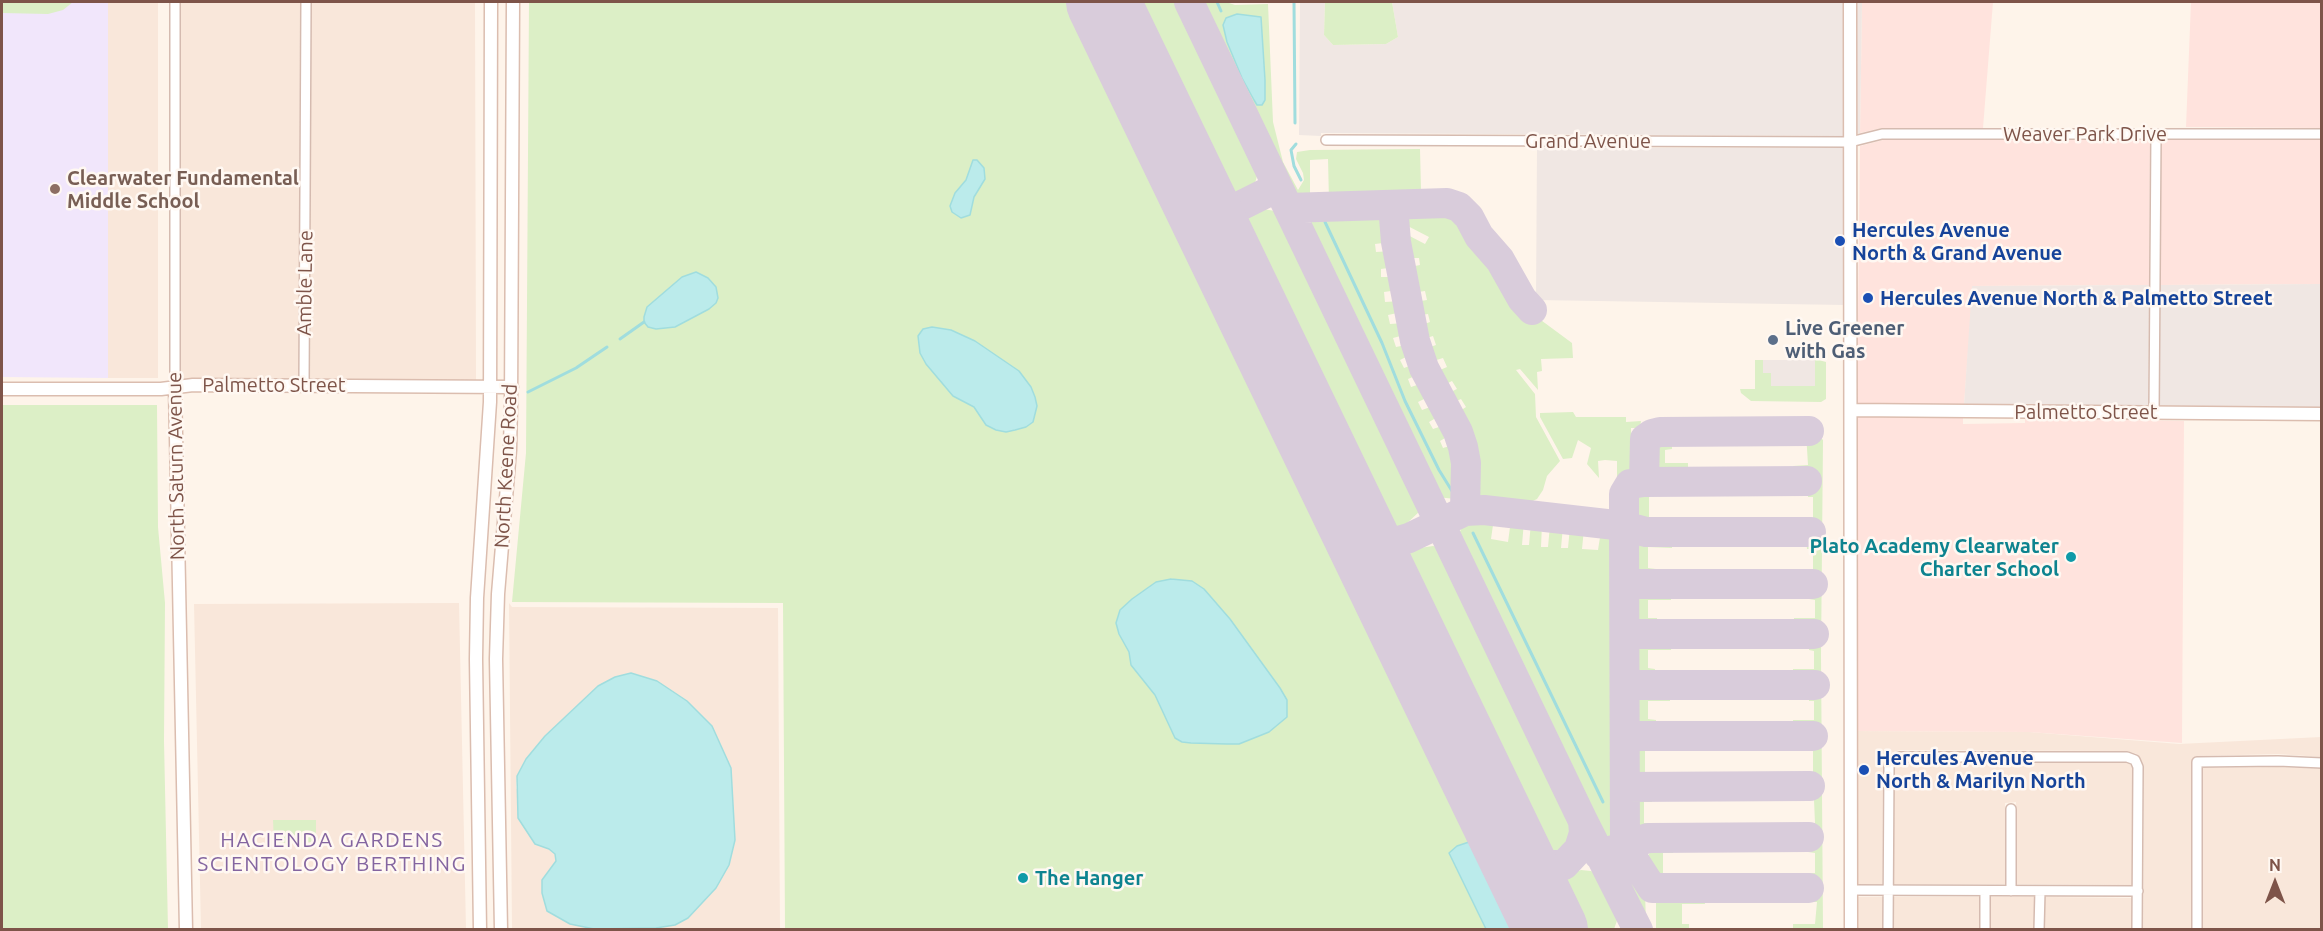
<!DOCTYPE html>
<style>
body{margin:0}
#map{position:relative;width:2323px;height:931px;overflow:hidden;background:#fef4ea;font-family:Ubuntu,sans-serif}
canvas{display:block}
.frame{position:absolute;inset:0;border:3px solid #7e5449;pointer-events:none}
.north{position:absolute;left:2245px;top:853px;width:60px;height:60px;-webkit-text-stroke:4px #fff8f2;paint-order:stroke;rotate:0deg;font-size:16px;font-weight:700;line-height:24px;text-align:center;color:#7e5449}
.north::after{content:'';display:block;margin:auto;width:21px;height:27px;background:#7e5449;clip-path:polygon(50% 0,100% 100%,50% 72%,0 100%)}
</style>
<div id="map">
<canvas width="2323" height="931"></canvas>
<div class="frame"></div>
<div class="north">N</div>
</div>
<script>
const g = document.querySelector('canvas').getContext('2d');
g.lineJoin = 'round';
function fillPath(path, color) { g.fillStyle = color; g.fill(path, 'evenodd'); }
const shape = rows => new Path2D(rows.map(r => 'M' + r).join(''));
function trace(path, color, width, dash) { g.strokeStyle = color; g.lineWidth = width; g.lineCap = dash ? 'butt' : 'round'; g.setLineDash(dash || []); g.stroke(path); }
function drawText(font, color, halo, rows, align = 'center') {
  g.font = font + ' Ubuntu,sans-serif'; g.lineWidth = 5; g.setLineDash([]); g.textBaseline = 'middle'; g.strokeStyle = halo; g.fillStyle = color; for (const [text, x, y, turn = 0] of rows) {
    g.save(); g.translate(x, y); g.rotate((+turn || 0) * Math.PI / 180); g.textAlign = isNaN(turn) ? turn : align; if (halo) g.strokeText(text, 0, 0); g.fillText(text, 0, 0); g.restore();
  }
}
fillPath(shape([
 [108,2,158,2,158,378,108,378],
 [181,2,300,2,299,379,193,378,180,380],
 [311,2,475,2,476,380,310,379],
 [459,603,466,929,201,929,194,604],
 [509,603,512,607,778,608,780,929,642,929,675,925,688,918,716,888,598,686,545,736,526,759,517,776,516,787,535,844,549,849,555,854,556,861,542,880,570,924,594,929,512,929],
 [1856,731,2029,732,2179,744,2321,737,2321,757,2278,754,2197,756,2191,762,2192,929,2143,929,2144,768,2137,754,2127,751,1899,750,1889,754,1883,767,1882,884,1857,884],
 [1899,763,2126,763,2131,765,2133,769,2132,885,2016,884,2016,802,2005,803,2005,884,1894,884,1894,768,1895,765],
 [2278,767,2321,769,2321,929,2203,929,2203,768],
 [1857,897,1882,897,1882,929,1857,929],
 [1894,897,1980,897,1980,929,1893,929],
 [1991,897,2034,897,2034,929,1991,929],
 [2045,897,2132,898,2132,929,2045,929]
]), '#f9e7da');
fillPath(shape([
 [1862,2,1993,2,1983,128,1882,128,1860,133],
 [2191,2,2321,2,2321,128,2186,127],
 [1883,140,2150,140,2149,285,1973,286,1964,405,1857,404,1860,146],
 [2161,140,2321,140,2321,284,2160,285],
 [1857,417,1963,417,1963,424,2025,423,2025,418,2184,421,2182,743,2029,732,1856,731]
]), '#ffe3dd');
fillPath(shape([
 [1300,2,1325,2,1324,35,1333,45,1386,44,1398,37,1392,2,1844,2,1845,136,1321,133,1321,136,1299,135],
 [1856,2,1862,2,1860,133,1856,134],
 [1537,148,1845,148,1845,305,1536,300],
 [2321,284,2321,408,2159,406,2160,285],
 [2149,285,2148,406,1964,405,1972,286],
 [1763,360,1815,360,1815,386,1770,386,1770,373,1763,373]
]), '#f0e7e3');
fillPath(shape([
 [2,2,108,2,108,378,2,377]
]), '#f1e6fb');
fillPath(shape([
 [2,2,43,3,73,2,63,10,48,14,2,13],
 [529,2,1083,2,1530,929,1519,929,1480,846,1475,840,1449,853,1486,929,785,929,783,603,512,602,526,453],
 [1125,2,1180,2,1260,166,1255,183,1251,188,1237,193,1224,193,1214,187],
 [1197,2,1226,2,1235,5,1268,4,1273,122,1283,162,1298,190,1304,180,1303,173,1296,159,1297,152,1310,150,1420,149,1421,191,1418,195,1412,199,1329,201,1328,159,1310,160,1310,202,1301,199,1288,191],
 [1261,17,1265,100,1258,105,1242,78,1227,42,1223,25],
 [1325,2,1392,2,1398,37,1386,44,1333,45,1324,35],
 [1430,208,1453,213,1462,219,1466,228,1495,262,1519,300,1530,312,1572,343,1573,358,1541,359,1542,371,1537,372,1538,390,1520,369,1516,370,1535,394,1536,417,1560,461,1547,476,1543,490,1537,499,1526,504,1516,506,1473,501,1470,492,1469,453,1461,428,1454,415,1466,407,1461,399,1448,405,1444,398,1446,394,1457,389,1452,381,1440,387,1435,381,1433,373,1447,367,1443,358,1430,362,1425,357,1424,349,1436,345,1433,336,1420,340,1416,327,1430,322,1428,314,1414,316,1412,305,1414,302,1427,300,1425,291,1411,293,1409,292,1405,268,1420,265,1419,258,1403,258,1400,231,1425,244,1429,237,1400,222,1397,213,1399,210],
 [1263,209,1275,211,1284,217,1423,505,1420,511,1404,526,1391,527,1377,526,1240,242,1242,225,1247,217,1251,213],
 [1384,210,1388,215,1391,242,1375,244,1376,252,1392,251,1395,267,1381,269,1381,277,1397,277,1398,290,1384,292,1385,302,1401,301,1402,312,1388,315,1390,324,1405,323,1408,334,1393,338,1396,347,1411,344,1412,354,1400,360,1404,368,1415,364,1418,366,1420,374,1408,379,1411,387,1423,383,1430,391,1428,397,1418,402,1422,410,1433,406,1438,407,1441,415,1429,422,1433,429,1448,424,1452,431,1452,434,1440,441,1443,448,1453,445,1457,446,1460,480,1456,499,1436,497,1310,237,1311,221,1322,212],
 [1815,359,1826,362,1826,399,1821,402,1751,401,1741,393,1740,389,1755,389,1755,360,1763,360,1763,373,1771,373,1771,386,1815,386],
 [2,405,157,405,158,527,165,603,164,741,168,929,2,929],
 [1573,412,1576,417,1626,417,1626,422,1641,421,1640,428,1631,428,1631,436,1636,436,1636,431,1640,431,1640,458,1624,477,1617,478,1617,461,1605,460,1598,461,1599,478,1587,464,1591,448,1578,440,1572,458,1563,459,1540,417,1540,413],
 [1804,420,1823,440,1821,655,1823,930,1793,929,1793,924,1815,924,1817,902,1808,902,1808,893,1813,886,1808,882,1795,882,1793,880,1793,874,1815,873,1815,853,1808,852,1808,845,1813,842,1813,833,1804,830,1804,823,1815,823,1814,800,1788,801,1789,793,1791,792,1808,791,1814,787,1804,777,1804,772,1813,772,1813,750,1788,751,1790,740,1811,740,1813,738,1811,731,1795,731,1793,727,1793,720,1814,720,1814,701,1809,701,1809,692,1816,687,1816,682,1796,680,1793,676,1793,669,1814,669,1814,651,1809,650,1809,640,1815,637,1814,630,1798,629,1794,626,1794,618,1815,618,1815,600,1809,599,1808,591,1814,586,1814,582,1813,579,1793,579,1791,575,1791,570,1813,569,1813,549,1807,549,1806,537,1811,537,1811,529,1795,528,1791,526,1791,518,1813,518,1813,497,1808,497,1808,477,1793,477,1793,466,1808,465,1806,432,1809,432,1809,427,1649,428,1648,421],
 [1659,437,1672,437,1672,449,1665,450,1665,463,1688,463,1688,476,1654,477,1647,474,1648,447],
 [1636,486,1670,486,1672,490,1672,495,1649,496,1649,517,1656,517,1656,525,1653,528,1636,524,1630,519,1630,494],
 [1482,517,1494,518,1491,539,1508,542,1511,520,1524,521,1522,545,1529,545,1531,522,1542,524,1541,547,1548,547,1550,525,1563,526,1561,548,1568,548,1570,527,1584,529,1582,549,1598,550,1601,531,1607,533,1612,538,1617,553,1619,569,1620,828,1616,835,1610,838,1598,834,1456,539,1465,522],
 [1635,535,1669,537,1672,540,1672,548,1648,547,1648,568,1656,569,1656,576,1653,579,1636,579,1629,572,1629,541],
 [1433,546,1443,548,1575,821,1574,837,1567,846,1558,851,1547,853,1532,847,1398,569,1413,549],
 [1635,588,1668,588,1671,591,1671,600,1648,600,1648,618,1657,618,1657,626,1654,630,1635,629,1630,623,1629,594],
 [1637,639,1659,639,1659,645,1662,645,1662,639,1670,639,1672,641,1671,650,1648,650,1648,668,1655,669,1654,680,1636,680,1629,673,1630,646],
 [1632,690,1666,690,1670,693,1670,701,1648,701,1648,719,1656,720,1656,729,1653,731,1636,731,1629,723,1630,692],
 [1636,740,1653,740,1653,751,1645,751,1645,772,1669,772,1668,780,1666,782,1636,781,1630,774,1629,747],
 [1638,791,1650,792,1652,795,1652,802,1644,802,1644,823,1668,823,1668,830,1665,833,1637,832,1631,827,1629,798],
 [273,820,316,820,316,842,274,843],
 [1658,842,1669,842,1673,845,1673,853,1663,853,1663,874,1689,874,1688,882,1660,883,1648,873,1643,862],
 [1621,863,1627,863,1641,879,1645,892,1646,923,1644,925,1618,875,1616,869],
 [1581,870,1591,871,1602,877,1615,904,1618,918,1614,929,1572,929,1556,897,1558,888,1568,875],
 [1663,893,1703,893,1705,904,1682,904,1682,924,1689,924,1689,929,1656,928,1656,899,1657,895]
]), '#dcefc6');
const water = shape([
 [1237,14,1261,17,1265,80,1265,100,1262,105,1257,105,1254,100,1242,78,1227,42,1223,25,1226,18,1237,14],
 [973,160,977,160,984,168,985,179,974,197,970,215,961,218,952,212,950,206,955,193,966,180,973,160],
 [696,272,708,278,716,287,718,298,716,303,709,309,675,327,656,329,648,327,644,322,644,317,647,307,682,277,696,272],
 [932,327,951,330,975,341,1019,371,1031,387,1035,397,1037,406,1033,422,1026,427,1015,430,1006,432,996,430,986,425,974,407,953,396,926,364,920,353,918,336,923,329,932,327],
 [1171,579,1192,581,1204,589,1230,619,1280,688,1287,700,1287,717,1269,732,1239,744,1227,744,1191,743,1182,742,1175,738,1155,695,1131,665,1129,652,1119,634,1116,623,1120,610,1132,599,1156,582,1171,579],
 [631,673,657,681,687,701,712,726,731,768,735,840,729,865,716,888,688,918,675,925,656,928,594,929,570,924,547,911,542,893,542,880,556,861,555,854,549,849,535,844,518,818,517,776,526,759,545,736,598,686,615,677,631,673],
 [1475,840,1480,846,1519,929,1486,929,1449,853,1457,846,1475,840]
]);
fillPath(water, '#bbebeb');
trace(water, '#a0ddde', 1.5);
trace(shape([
 [1217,2,1221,11],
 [1294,2,1295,123],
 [1296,144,1291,150,1294,166,1301,180],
 [1325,222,1382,343,1405,401,1439,470,1452,491],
 [620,339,644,322],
 [528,392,576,368,607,347],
 [1473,533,1603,802]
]), '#a0ddde', 3);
trace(shape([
 [1189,2,1583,821,1638,930],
 [1393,205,1396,242,1415,341,1424,368,1458,432,1463,447,1466,463,1465,511],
 [1288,208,1447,203,1459,207,1469,217,1479,236,1500,260,1522,299,1532,310],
 [1210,221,1278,187],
 [1809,431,1660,432,1652,434,1645,439,1644,482,1630,484,1624,494,1624,526,1646,532,1811,532],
 [1644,482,1807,481],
 [1357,528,1375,540,1392,543,1409,538,1465,511,1484,510,1624,526,1625,846,1599,855],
 [1626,584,1813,584],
 [1625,634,1814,634],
 [1626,685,1815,685],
 [1626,736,1813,736],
 [1625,787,1810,786],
 [1512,848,1530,863,1542,865,1564,865,1579,849,1584,833,1583,821],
 [1809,888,1652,888,1625,846,1648,838,1809,837]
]), '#d9ccdb', 30);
trace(shape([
 [1103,2,1551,930]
]), '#d9ccdb', 74);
const street = shape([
 [1326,140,1850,142,1882,134,2322,134],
 [304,385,306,2],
 [175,387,175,2],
 [2154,412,2156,134],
 [1851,890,2138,891],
 [2011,891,2011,809],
 [1888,930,1889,767,1891,760,1899,757,2127,757,2135,760,2138,767,2137,930],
 [1985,930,1985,891],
 [2039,930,2040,891],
 [2197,930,2197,762,2278,761,2322,763]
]);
const secondary = shape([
 [1850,2,1851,930],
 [175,387,186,930],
 [2,389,161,389,193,385,512,387],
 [1851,410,2322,414],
 [480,930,476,659,477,598,490,402,491,2],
 [501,930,496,659,498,594,510,450,511,403,513,2]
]);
trace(street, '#d5bbb0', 12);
trace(secondary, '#dbbdaf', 15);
trace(street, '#fff', 9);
trace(secondary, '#fff', 12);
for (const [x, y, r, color] of [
 [55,189,6,"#8d6e63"],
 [1840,241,6,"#1a4fb4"],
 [1868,298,6,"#1a4fb4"],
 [1773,340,6,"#5c6f8a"],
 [2071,557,6,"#0f9aa8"],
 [1864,770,6,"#1a4fb4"],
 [1023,878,6,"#0f9aa8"]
]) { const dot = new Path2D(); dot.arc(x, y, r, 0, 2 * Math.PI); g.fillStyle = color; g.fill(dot); trace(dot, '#fff8f2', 2); }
drawText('20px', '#7e5449', '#fff8f2', [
 ["Weaver Park Drive",2085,134],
 ["Grand Avenue",1588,141],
 ["Amble Lane",305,283,-89],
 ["Palmetto Street",274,385],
 ["Palmetto Street",2086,412],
 ["North Saturn Avenue",176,466,-91],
 ["North Keene Road",506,466,-87]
]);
drawText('bold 20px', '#785e54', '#fff8f2', [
 ["Clearwater Fundamental",67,178],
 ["Middle School",67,201]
], 'left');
drawText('bold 20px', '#164399', '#fff8f2', [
 ["Hercules Avenue",1852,230],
 ["North & Grand Avenue",1852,253],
 ["Hercules Avenue North & Palmetto Street",1880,298],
 ["Hercules Avenue",1876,758],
 ["North & Marilyn North",1876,781]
], 'left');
drawText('bold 20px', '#4e5e75', '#fff8f2', [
 ["Live Greener",1785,328],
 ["with Gas",1785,351]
], 'left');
drawText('bold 20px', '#0d838f', '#fff8f2', [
 ["Plato Academy Clearwater",2059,546],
 ["Charter School",2059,569],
 ["The Hanger",1035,878,"left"]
], 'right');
g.letterSpacing = '1.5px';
drawText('21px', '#8465a0', '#fff8f2', [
 ["HACIENDA GARDENS",332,840],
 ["SCIENTOLOGY BERTHING",332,864]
]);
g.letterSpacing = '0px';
</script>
